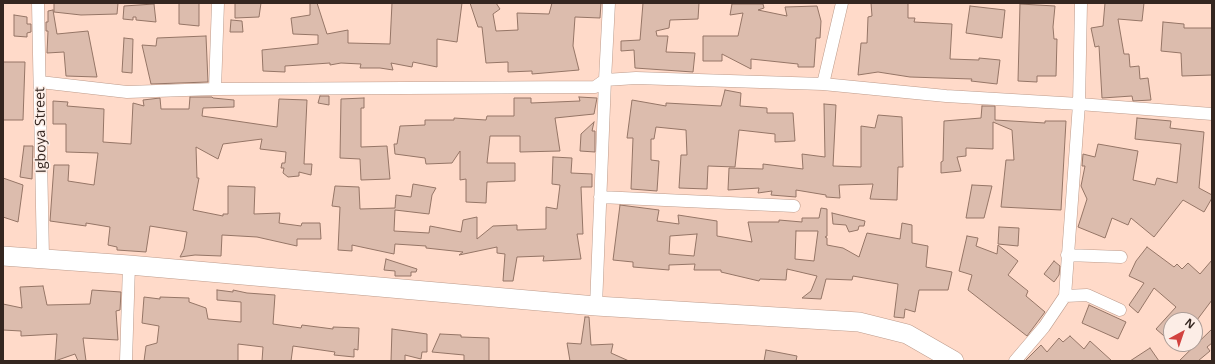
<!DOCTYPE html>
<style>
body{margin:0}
#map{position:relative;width:1215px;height:364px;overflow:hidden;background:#ffdac9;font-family:"Open Sans",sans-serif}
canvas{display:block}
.frame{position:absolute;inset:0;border:4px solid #342620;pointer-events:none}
.north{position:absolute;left:1163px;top:312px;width:40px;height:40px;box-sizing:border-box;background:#fcede6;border:1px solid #ac9d97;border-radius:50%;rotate:40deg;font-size:11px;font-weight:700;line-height:16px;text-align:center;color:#342620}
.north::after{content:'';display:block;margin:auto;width:14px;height:18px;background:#d2433f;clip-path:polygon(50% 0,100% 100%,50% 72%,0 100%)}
</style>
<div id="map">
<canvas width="1215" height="364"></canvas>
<div class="frame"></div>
<div class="north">N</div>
</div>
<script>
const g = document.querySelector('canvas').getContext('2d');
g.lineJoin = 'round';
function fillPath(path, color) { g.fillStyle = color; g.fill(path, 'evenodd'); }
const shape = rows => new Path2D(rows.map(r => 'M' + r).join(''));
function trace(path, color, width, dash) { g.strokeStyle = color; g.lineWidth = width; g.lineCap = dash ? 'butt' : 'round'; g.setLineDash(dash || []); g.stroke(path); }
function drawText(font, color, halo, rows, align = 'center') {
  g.font = font + ' "Open Sans",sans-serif'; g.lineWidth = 3; g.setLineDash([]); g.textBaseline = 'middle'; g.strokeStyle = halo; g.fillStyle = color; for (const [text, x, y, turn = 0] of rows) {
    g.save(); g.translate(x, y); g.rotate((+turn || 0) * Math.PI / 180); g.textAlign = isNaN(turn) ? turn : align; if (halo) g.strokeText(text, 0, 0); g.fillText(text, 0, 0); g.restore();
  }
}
const building = shape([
 [54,3,118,3,117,14,81,15,54,12,54,3],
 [179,3,199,3,199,26,179,24,179,3],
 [235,3,261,3,259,17,235,18,235,3],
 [310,3,317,3,327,34,348,30,348,43,390,44,392,3,462,3,457,42,437,39,437,67,413,62,412,67,391,63,393,70,380,68,360,68,361,64,341,63,330,65,330,63,285,66,285,72,263,71,262,50,318,44,318,35,293,34,291,18,310,15,310,3],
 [470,3,496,3,500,9,493,14,496,31,518,30,517,13,549,14,552,3,601,3,600,18,575,17,573,46,579,70,532,74,532,71,508,72,508,62,486,63,482,27,478,27,470,3],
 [643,3,699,3,698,19,670,20,669,28,656,31,657,36,668,36,666,52,695,53,693,72,635,68,634,50,621,51,621,41,640,40,643,3],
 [871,3,908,3,908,18,915,18,914,22,952,24,950,59,979,60,979,58,1000,60,997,84,971,81,972,79,910,77,878,72,858,75,861,43,867,43,868,17,872,16,871,3],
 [1105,3,1144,3,1142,21,1118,19,1124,54,1129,54,1130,67,1139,66,1140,79,1148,78,1151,100,1133,101,1132,96,1102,98,1099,46,1095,47,1091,28,1103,26,1105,3],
 [154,4,156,22,136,20,136,17,133,17,133,20,123,19,124,6,154,4],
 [732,4,763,4,764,8,758,10,787,16,785,7,817,6,821,21,820,38,816,38,814,67,798,67,798,64,751,59,751,69,722,54,722,61,703,61,703,36,738,36,743,13,730,15,732,4],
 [1020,4,1055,6,1053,27,1054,39,1057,39,1056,76,1037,76,1037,82,1018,81,1020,4],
 [970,6,1005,10,1002,38,966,33,970,6],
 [53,10,57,34,88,31,97,77,66,76,64,52,47,53,48,31,46,31,46,22,48,22,48,11,53,10],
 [14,15,27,17,27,24,31,24,31,32,27,33,27,37,14,36,14,15],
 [231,20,242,21,243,32,230,32,231,20],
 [1163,22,1184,24,1184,28,1212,28,1212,75,1182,76,1181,53,1161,51,1163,22],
 [206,36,208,82,151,84,142,45,156,46,157,38,206,36],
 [124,38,133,39,132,73,122,72,124,38],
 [3,62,25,62,23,120,3,120,3,62],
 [725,90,741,93,740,106,767,108,767,113,793,113,795,141,775,142,775,134,739,130,735,167,708,166,707,189,679,188,681,155,687,155,686,130,656,127,654,139,651,139,651,160,659,161,657,191,631,189,633,138,627,138,632,100,666,106,666,103,721,106,725,90],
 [320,96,329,96,329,105,318,103,320,96],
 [190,97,212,97,213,98,234,100,234,107,203,108,202,116,277,127,279,99,307,100,304,164,312,164,311,175,299,172,299,176,288,177,283,173,284,168,281,168,282,163,285,163,286,152,260,149,262,139,223,144,218,159,196,147,197,178,199,178,193,210,223,216,223,214,228,214,228,186,255,187,254,214,280,213,279,223,301,226,302,223,320,223,321,239,297,239,297,246,257,237,222,235,221,256,195,255,180,257,184,249,187,232,150,226,146,252,117,250,117,247,108,245,110,227,86,223,86,226,50,221,54,165,69,165,68,181,94,185,98,153,66,152,66,124,53,124,53,101,68,102,67,106,104,109,103,142,131,144,133,103,144,106,143,100,160,98,161,109,189,109,190,97],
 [579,97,597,98,594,114,555,118,560,151,520,152,520,136,490,136,487,163,515,163,515,181,487,182,486,203,466,202,466,179,460,180,460,151,452,163,426,164,425,158,395,154,394,144,397,144,400,126,425,125,425,120,454,120,454,118,486,120,487,116,514,116,514,98,531,98,531,103,580,101,579,97],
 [364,98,364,108,361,108,361,147,387,146,390,179,361,180,360,159,340,158,341,99,364,98],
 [824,104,836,105,833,166,861,167,861,126,875,128,878,115,902,117,903,167,898,167,897,200,870,199,873,184,839,185,840,198,826,197,826,195,796,190,796,197,771,195,772,191,758,193,759,188,728,190,729,168,763,169,763,164,803,169,802,154,825,157,824,104],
 [982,106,995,106,995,120,1045,123,1045,121,1066,121,1061,210,1001,207,1006,160,1014,160,1012,130,993,122,993,149,966,148,966,156,957,157,961,171,941,173,941,162,943,161,944,121,981,118,982,106],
 [1137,118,1171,121,1170,128,1204,132,1199,188,1212,195,1212,198,1204,212,1183,200,1154,237,1131,218,1128,225,1112,218,1105,238,1078,227,1087,199,1081,186,1085,166,1082,166,1083,154,1095,157,1098,144,1138,151,1133,180,1155,185,1157,178,1177,183,1181,144,1135,139,1137,118],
 [594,122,592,131,595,131,595,152,580,151,581,134,594,122],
 [24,146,33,146,32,179,20,177,24,146],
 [553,157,572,158,571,173,592,174,592,187,581,187,583,234,577,234,581,259,543,261,544,256,517,257,513,281,503,281,505,254,497,253,497,247,459,255,463,252,426,248,426,246,395,244,394,254,352,245,352,251,338,250,340,207,332,206,335,186,359,187,360,209,395,208,396,195,411,197,413,184,436,188,432,195,429,214,395,210,394,231,429,233,430,226,461,232,463,220,477,217,477,239,493,226,517,225,517,230,546,229,546,207,557,209,560,185,552,184,553,157],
 [3,178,23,185,18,222,3,217,3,178],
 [972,185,992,186,984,218,966,218,972,185],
 [620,205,659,210,657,221,679,224,678,215,717,221,717,236,752,242,748,222,779,222,779,220,802,222,802,218,819,218,821,208,827,209,827,236,825,237,827,238,827,245,843,248,859,257,867,233,900,239,902,223,912,225,912,243,928,246,926,267,952,272,948,290,919,290,915,312,905,309,904,318,894,317,898,284,853,276,852,280,826,279,821,299,802,298,811,291,817,276,787,269,786,280,760,279,759,281,721,272,721,270,694,270,695,264,669,265,669,270,633,267,633,262,613,260,620,205],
 [796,231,818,231,814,261,795,259,796,231],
 [697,234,694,256,669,254,670,236,697,234],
 [832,213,865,221,864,226,859,226,858,230,849,232,846,225,833,224,832,213],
 [999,227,1019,228,1018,246,998,244,999,227],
 [967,236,978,238,976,246,997,254,998,245,1018,261,1008,275,1028,291,1026,296,1045,312,1027,336,968,290,972,275,959,271,967,236],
 [1147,247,1174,267,1177,264,1182,269,1188,263,1200,274,1212,260,1212,300,1197,320,1171,320,1171,342,1156,329,1176,307,1154,288,1138,313,1129,305,1144,283,1129,276,1136,261,1147,247],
 [386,259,417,269,416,272,411,272,411,276,395,276,395,271,384,270,386,259],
 [1054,261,1060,266,1059,275,1054,282,1044,274,1054,261],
 [43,286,47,305,90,304,92,290,121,292,120,310,116,311,118,340,83,338,86,361,78,361,75,354,55,361,57,334,21,336,21,331,3,330,3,304,22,308,20,287,43,286],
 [217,290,233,292,233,290,247,293,275,295,273,324,301,328,302,325,333,329,333,327,359,328,358,350,354,349,354,357,334,355,335,352,293,346,291,361,262,361,263,347,238,344,238,361,144,361,146,346,157,343,159,326,142,323,144,297,160,299,160,297,189,298,189,302,206,308,208,319,241,322,241,302,217,300,217,290],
 [1089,305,1126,322,1118,339,1082,323,1089,305],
 [585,317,589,317,591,345,613,344,611,353,629,361,570,361,567,343,581,344,585,317],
 [392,329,427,334,427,352,422,352,421,359,405,355,405,361,391,361,392,329],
 [1212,329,1212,343,1207,347,1210,351,1198,361,1179,361,1212,329],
 [440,334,461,335,461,337,489,338,489,361,464,361,464,355,432,352,440,334],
 [1070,336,1084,349,1090,341,1112,361,1025,361,1041,345,1047,352,1059,338,1063,342,1070,336],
 [1150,348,1159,361,1130,361,1150,348],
 [766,350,797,356,796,361,764,361,766,350]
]);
fillPath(building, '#dcbcad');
trace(building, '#957566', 1);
const minor = shape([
 [38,3,43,258],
 [40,82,127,92,215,89,595,87,605,80,636,78,823,84,946,96,1079,104,1212,114],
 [823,84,842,3],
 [215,89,218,3],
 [600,197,794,206],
 [1067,255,1121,257],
 [1065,296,1087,295,1120,310],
 [596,306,605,80,609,3],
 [126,361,129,265],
 [1015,361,1044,327,1065,296,1079,104,1081,3]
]);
const primary = shape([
 [3,256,129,265,596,306,859,322,907,334,954,361]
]);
trace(minor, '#bd9b8b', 13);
trace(primary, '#bd9b8b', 20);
trace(minor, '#fff', 12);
trace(primary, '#fff', 19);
drawText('14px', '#342620', '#fcede6', [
 ["Igboya Street",41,130,-91]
]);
</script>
